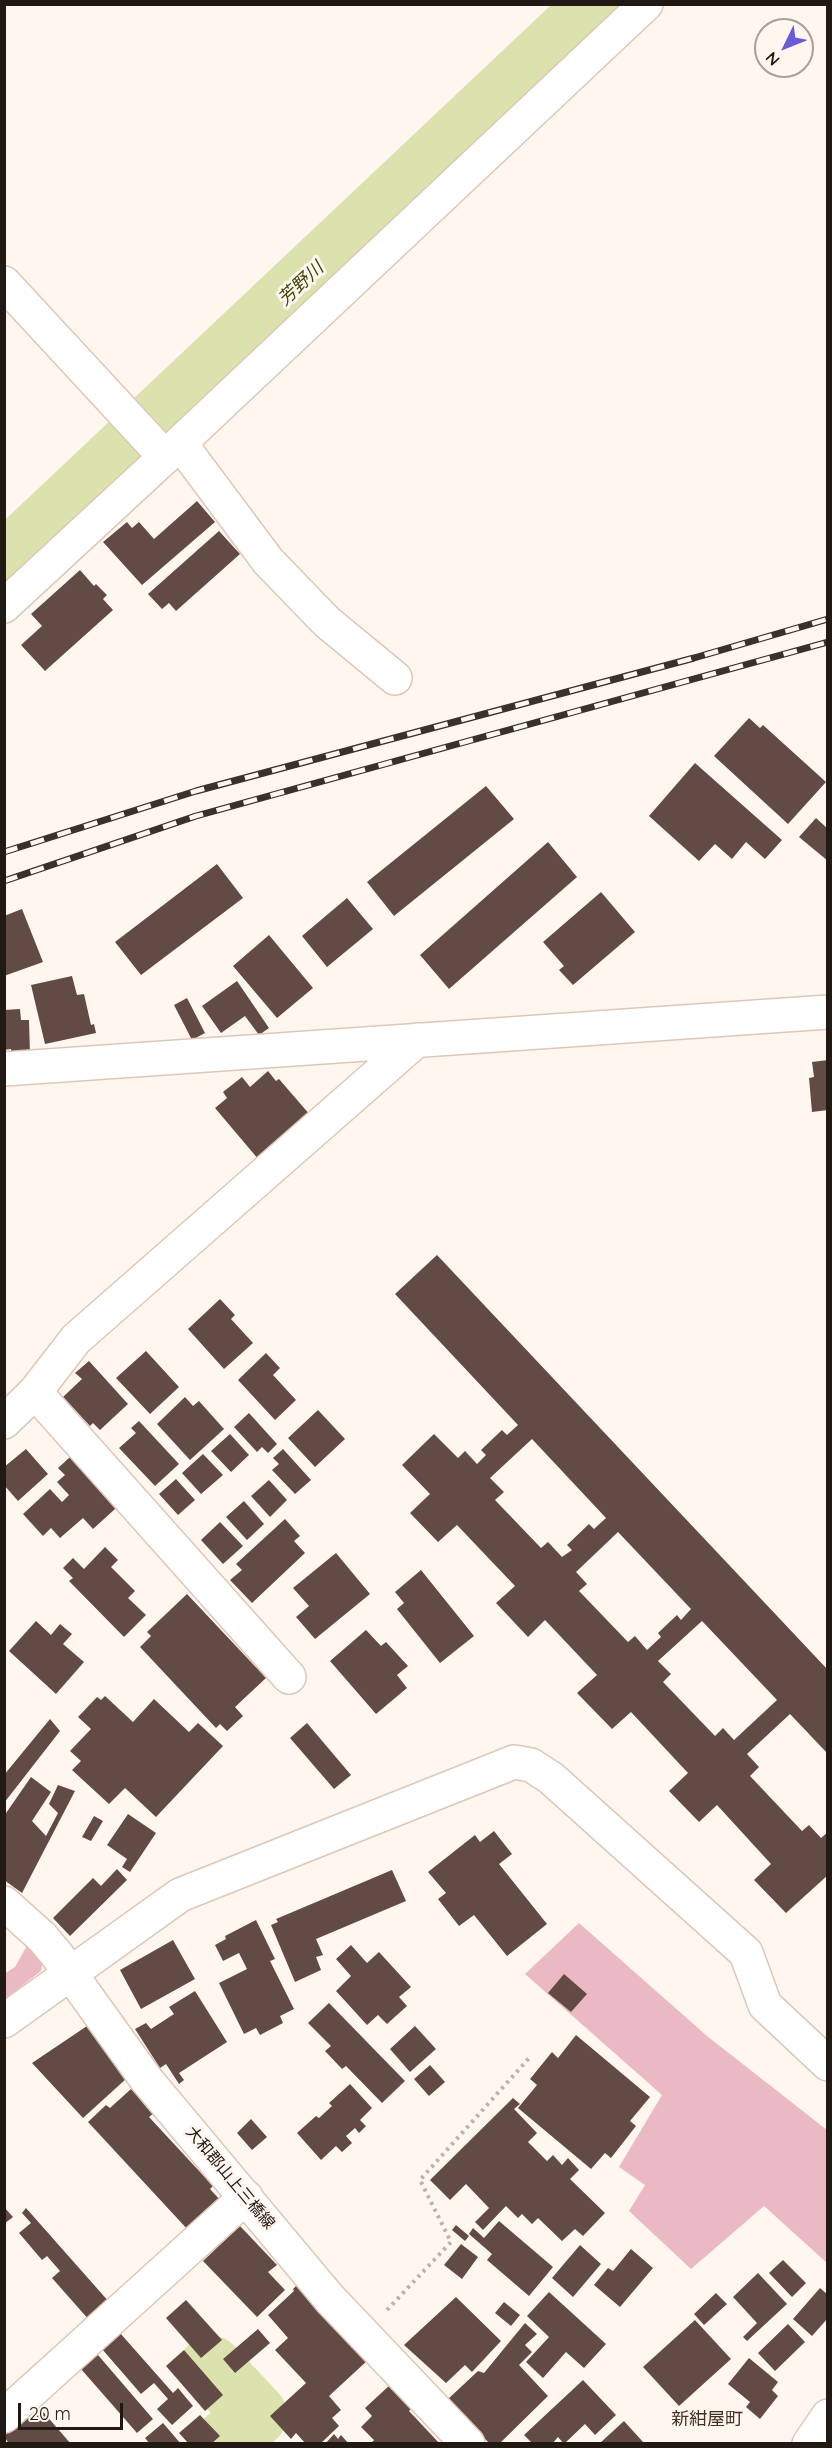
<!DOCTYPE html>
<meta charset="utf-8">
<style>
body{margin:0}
#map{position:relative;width:832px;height:2448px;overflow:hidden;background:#fff6ef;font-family:Quicksand,sans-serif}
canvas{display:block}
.frame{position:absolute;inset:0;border:6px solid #211913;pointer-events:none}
.north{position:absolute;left:754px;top:18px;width:60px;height:60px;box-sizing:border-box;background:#fff6ef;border:2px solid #a69e97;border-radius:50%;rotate:227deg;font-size:16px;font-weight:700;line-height:24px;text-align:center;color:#211913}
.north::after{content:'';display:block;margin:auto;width:21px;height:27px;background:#695dd6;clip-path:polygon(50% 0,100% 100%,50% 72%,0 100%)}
.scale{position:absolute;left:18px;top:2403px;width:105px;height:27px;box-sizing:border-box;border:3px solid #211913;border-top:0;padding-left:8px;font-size:18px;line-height:21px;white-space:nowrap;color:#211913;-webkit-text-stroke:4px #fff6ef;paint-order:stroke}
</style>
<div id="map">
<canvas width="832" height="2448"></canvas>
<div class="frame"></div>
<div class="north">N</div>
<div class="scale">20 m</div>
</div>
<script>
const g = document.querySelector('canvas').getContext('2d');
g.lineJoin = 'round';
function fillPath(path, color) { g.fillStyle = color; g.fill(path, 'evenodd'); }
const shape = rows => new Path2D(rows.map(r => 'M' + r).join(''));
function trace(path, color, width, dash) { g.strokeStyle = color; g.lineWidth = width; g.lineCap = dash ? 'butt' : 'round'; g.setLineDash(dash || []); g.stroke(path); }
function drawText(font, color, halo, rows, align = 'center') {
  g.font = font + ' Quicksand,"Noto Sans JP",sans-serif'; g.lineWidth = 6; g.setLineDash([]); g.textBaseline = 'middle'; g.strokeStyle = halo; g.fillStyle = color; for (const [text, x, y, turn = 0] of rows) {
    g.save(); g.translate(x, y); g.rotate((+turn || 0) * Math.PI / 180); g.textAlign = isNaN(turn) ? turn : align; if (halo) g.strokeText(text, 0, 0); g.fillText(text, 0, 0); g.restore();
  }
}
fillPath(shape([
 [579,1923,707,2036,827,2130,827,2263,764,2206,691,2269,629,2211,645,2185,619,2167,662,2095,525,1974],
 [28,1944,43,1961,41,1971,5,1999,4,1974,15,1967]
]), '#ebb9c3');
trace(shape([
 [4,564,598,4],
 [211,2367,256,2415,223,2444]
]), '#dbe2ae', 63);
fillPath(shape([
 [197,501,215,522,142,585,103,542,127,522,132,528,139,522,154,539],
 [219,531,240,554,176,611,169,603,162,609,148,594],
 [80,570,94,586,96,584,107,595,103,599,113,610,45,671,21,645,42,626,31,614],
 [749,718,760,728,763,725,826,782,788,824,714,756],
 [695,763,782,840,765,859,746,842,732,859,715,844,699,861,649,816],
 [486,786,514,819,394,916,367,882],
 [816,818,828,829,828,861,799,837],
 [548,842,577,877,449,989,420,955],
 [217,864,243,898,141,975,115,942],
 [601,892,635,932,573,985,559,970,564,966,543,942],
 [347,898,373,929,327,967,302,936],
 [22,909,43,962,4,976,4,916],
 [269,935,313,988,277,1018,233,966],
 [72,976,77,995,84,994,91,1025,94,1024,96,1033,45,1044,31,985],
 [237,981,269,1028,259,1035,245,1016,221,1033,202,1006],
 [187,998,205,1033,192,1040,174,1005],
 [20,1009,21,1020,29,1020,30,1055,11,1056,11,1049,4,1050,4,1010],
 [828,1060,828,1110,812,1112,809,1078,814,1077,812,1062],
 [268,1071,276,1081,279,1079,311,1116,259,1160,215,1108,227,1098,223,1092,242,1077,250,1087],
 [437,1255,828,1670,828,1754,790,1714,747,1754,759,1767,750,1776,802,1831,809,1825,821,1838,828,1832,828,1875,786,1913,754,1880,771,1864,717,1805,699,1822,669,1791,688,1773,631,1712,612,1729,577,1693,597,1675,545,1620,528,1637,496,1603,515,1586,457,1525,438,1542,410,1513,430,1494,402,1465,434,1434,458,1458,465,1451,477,1464,486,1455,481,1450,502,1430,507,1435,518,1425,395,1294],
 [532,1439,606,1518,594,1529,589,1524,567,1545,572,1550,562,1557,548,1542,541,1548,495,1500,504,1492,490,1478],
 [618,1532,691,1609,681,1620,677,1615,658,1633,661,1637,647,1650,635,1636,628,1642,579,1591,587,1584,576,1572],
 [702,1621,777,1700,734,1740,723,1728,715,1736,663,1682,671,1674,658,1661],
 [220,1299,235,1315,231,1319,253,1343,224,1369,188,1329],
 [146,1351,179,1387,150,1414,116,1378],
 [266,1353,280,1368,273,1375,296,1400,275,1420,238,1380],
 [89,1361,128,1404,100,1430,93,1423,90,1426,63,1397,82,1379,75,1373],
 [185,1397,193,1406,199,1401,224,1429,190,1460,157,1424],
 [318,1410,345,1439,315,1467,288,1438],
 [249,1413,277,1444,268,1453,262,1447,257,1452,234,1427],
 [139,1421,179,1464,155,1486,119,1448,136,1433,131,1428],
 [230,1434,249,1455,231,1472,211,1451],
 [80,1448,126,1499,93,1529,83,1518,60,1538,51,1528,43,1536,23,1514,50,1489,62,1502,69,1495,57,1482,65,1475,58,1468],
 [26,1449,48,1474,18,1501,4,1485,4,1467],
 [283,1449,311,1480,295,1494,272,1470,279,1464,273,1458],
 [203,1454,223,1475,201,1494,182,1473],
 [176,1479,195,1500,178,1515,159,1494],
 [269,1480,287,1500,270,1517,251,1496],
 [244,1501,264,1524,247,1540,226,1517],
 [285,1519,300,1536,294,1541,305,1553,252,1603,230,1580,242,1570,236,1564],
 [220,1522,243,1546,223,1564,201,1540],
 [105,1547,118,1560,111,1567,135,1591,128,1598,146,1615,124,1637,69,1581,73,1578,63,1568,73,1558,84,1569],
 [336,1553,370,1594,315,1639,296,1617,309,1606,293,1588],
 [421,1570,474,1636,440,1663,397,1609,404,1603,395,1592],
 [187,1594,266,1678,235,1707,243,1716,227,1731,220,1724,216,1728,140,1647,151,1636,147,1632],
 [36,1621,51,1635,60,1624,72,1634,63,1644,84,1662,56,1694,9,1651],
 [366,1630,381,1646,386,1642,408,1666,397,1675,407,1688,376,1714,330,1661],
 [105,1696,133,1722,154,1699,189,1732,198,1723,223,1746,156,1817,125,1788,109,1804,72,1770,81,1761,70,1751,91,1729,78,1717,97,1697,101,1700],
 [50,1719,60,1731,4,1803,4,1775],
 [307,1723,351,1775,334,1789,290,1738],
 [31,1777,51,1792,32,1821,46,1836,58,1813,49,1804,58,1785,75,1791,22,1893,4,1880,4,1816],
 [128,1814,156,1833,130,1872,122,1867,127,1859,107,1845],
 [94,1816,103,1821,91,1841,82,1837],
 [494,1831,512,1854,499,1864,547,1924,507,1956,474,1915,459,1926,438,1899,446,1893,428,1872,475,1835,480,1842],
 [117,1869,127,1880,70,1936,53,1918,93,1878,101,1886],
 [392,1870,406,1901,316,1939,323,1955,316,1957,321,1970,295,1982,271,1925,278,1922,276,1919],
 [256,1920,275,1959,270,1961,294,2009,280,2016,283,2023,260,2035,256,2028,244,2034,219,1983,247,1969,239,1953,223,1961,215,1945,226,1939,225,1936],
 [173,1940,195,1979,141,2009,120,1970],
 [351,1945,367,1963,379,1952,411,1987,399,1997,407,2006,387,2024,378,2015,367,2025,336,1991,351,1976,336,1959],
 [564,1974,587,1994,571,2012,548,1993],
 [195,1991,227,2042,179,2073,184,2080,179,2084,166,2064,160,2068,135,2029,146,2023,151,2029,174,2014,169,2007],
 [329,2003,405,2081,382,2103,346,2066,342,2069,325,2051,331,2046,308,2023],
 [87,2026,127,2078,83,2118,32,2063],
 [415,2026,436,2049,410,2072,390,2049],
 [576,2035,650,2097,630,2121,636,2126,611,2158,605,2153,591,2169,518,2108,537,2085,530,2079,552,2052,558,2058],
 [430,2065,445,2082,429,2096,414,2079],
 [350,2084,372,2108,360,2120,366,2126,359,2133,355,2128,346,2136,352,2143,342,2152,336,2146,321,2160,297,2133,316,2116,319,2118,332,2106,329,2103],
 [131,2089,154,2113,149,2117,213,2186,210,2189,221,2201,189,2231,88,2122,106,2105,110,2108],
 [513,2098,520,2104,514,2109,537,2133,528,2142,547,2161,553,2155,562,2165,568,2158,579,2170,570,2179,605,2213,583,2236,575,2229,562,2241,538,2218,532,2224,522,2214,518,2218,506,2206,483,2230,475,2222,489,2208,466,2184,450,2200,430,2180],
 [251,2119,267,2137,252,2150,237,2133],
 [4,2207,13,2217,4,2224],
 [26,2208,110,2303,90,2321,52,2278,60,2271,47,2256,42,2260,19,2233,31,2223,22,2213],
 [499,2221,553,2267,529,2296,487,2260,492,2254,469,2234,473,2228,484,2238],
 [456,2225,469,2236,465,2241,452,2230],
 [240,2226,277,2265,268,2272,285,2290,257,2317,203,2261],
 [461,2244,478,2257,462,2279,444,2265],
 [580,2245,601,2264,573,2297,552,2278],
 [631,2249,653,2268,620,2307,594,2285,608,2268,613,2271],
 [783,2260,806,2283,792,2297,769,2273],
 [758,2273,787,2304,747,2341,743,2337,757,2323,733,2297],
 [298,2284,368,2360,329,2396,341,2410,332,2418,339,2426,320,2444,306,2444,296,2433,291,2439,270,2416,306,2383,275,2350,288,2338,268,2315,294,2291,293,2289],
 [820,2288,828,2295,828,2318,812,2336,793,2319],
 [549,2292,606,2344,584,2368,566,2352,543,2378,526,2362,549,2337,527,2316],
 [716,2293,727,2304,704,2325,694,2314],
 [456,2297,501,2341,472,2372,465,2365,446,2383,404,2345],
 [186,2300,222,2340,201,2358,166,2318],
 [504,2302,520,2315,511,2326,495,2313],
 [695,2320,731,2359,679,2406,643,2367],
 [525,2323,537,2334,525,2345,532,2352,519,2365,548,2396,499,2444,490,2444,447,2400,478,2371,484,2373],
 [788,2324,805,2342,775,2371,758,2353],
 [258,2329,270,2343,235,2373,223,2359],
 [120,2333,173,2393,178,2388,193,2406,172,2425,157,2409,168,2399,154,2383,141,2394,102,2349],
 [184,2350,223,2395,205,2411,166,2366],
 [98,2355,153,2419,137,2433,81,2369],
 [749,2358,778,2382,772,2390,778,2396,760,2419,746,2407,750,2402,728,2384],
 [583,2380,616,2415,595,2435,585,2424,564,2444,558,2437,552,2444,533,2444,524,2435],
 [391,2384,413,2407,409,2411,440,2444,370,2444,374,2440,361,2427,372,2416,365,2408],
 [38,2406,71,2444,9,2444,4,2436],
 [200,2415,220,2436,211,2444,189,2444,179,2433],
 [624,2421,643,2442,599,2444],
 [163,2423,181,2444,150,2444,145,2438],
 [334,2434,338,2439,341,2435,349,2444,325,2444]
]), '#624a45');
const street = shape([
 [4,283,165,457,4,606],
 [180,443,268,561,327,622,395,678],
 [4,1069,828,1012],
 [35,1392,289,1677],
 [4,1422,35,1392,76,1339,417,1040],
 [4,2021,180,1895,514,1762,531,1765,551,1778,746,1953,765,2005,828,2064],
 [4,2416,246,2197]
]);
const secondary = shape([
 [165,457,646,4],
 [4,1903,42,1937,57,1955,146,2079,330,2299,468,2444],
 [809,2444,828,2416]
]);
trace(street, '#dec7b7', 36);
trace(secondary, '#dec7b7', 36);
trace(shape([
 [387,2310,451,2242,420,2180,530,2057]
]), '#bab2ab', 4, [3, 4.5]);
trace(street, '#fff', 33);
trace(secondary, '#fff', 33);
const rail = shape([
 [4,852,196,791,694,658,828,619],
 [4,881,196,816,828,642]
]);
trace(rail, '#39312b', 7);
trace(rail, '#fff6ef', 4.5, [14]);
drawText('16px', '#211913', '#fff6ef', [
 ["大和郡山上三橋線",230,2178,50]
]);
drawText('italic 18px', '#404508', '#fff6ef', [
 ["芳野川",301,284,-43]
]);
drawText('18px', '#423123', '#fff6ef', [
 ["新紺屋町",707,2420]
]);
</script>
